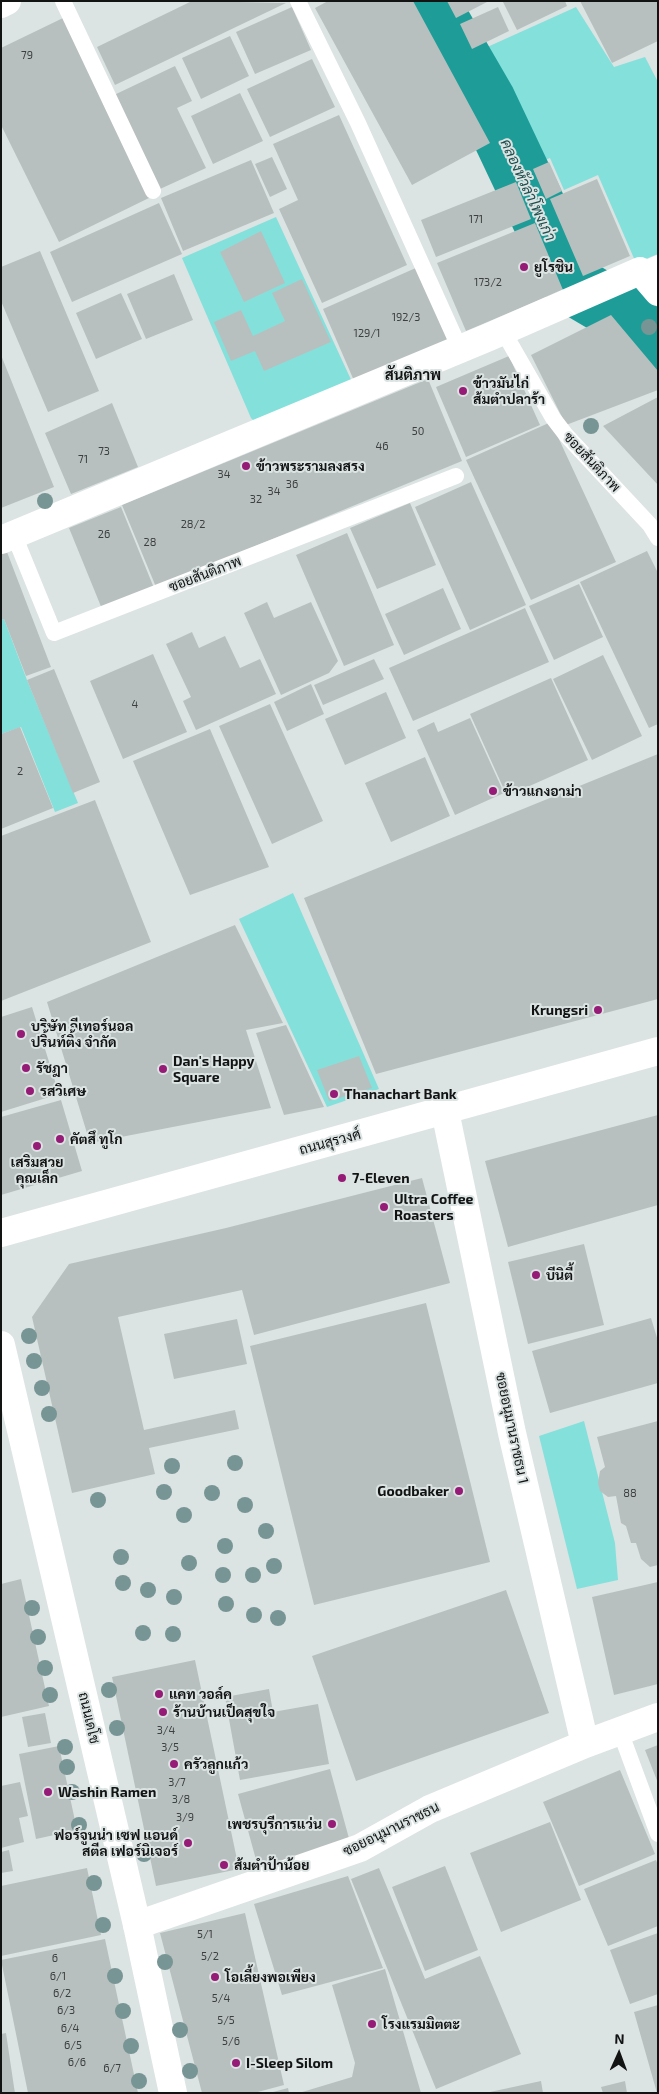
<!DOCTYPE html>
<meta charset="utf-8">
<style>
body{margin:0}
#map{position:relative;width:659px;height:2094px;overflow:hidden;background:#dce3e3;font-family:"Exo 2",sans-serif}
canvas{display:block}
.frame{position:absolute;inset:0;border:2px solid #121414;pointer-events:none}
.north{position:absolute;left:594px;top:2029px;width:50px;height:50px;-webkit-text-stroke:4px #dce3e3;paint-order:stroke;rotate:2deg;font-size:14px;font-weight:700;line-height:20px;text-align:center;color:#121414}
.north::after{content:'';display:block;margin:auto;width:18px;height:22px;background:#121414;clip-path:polygon(50% 0,100% 100%,50% 72%,0 100%)}
</style>
<div id="map">
<canvas width="659" height="2094"></canvas>
<div class="frame"></div>
<div class="north">N</div>
</div>
<script>
const g = document.querySelector('canvas').getContext('2d');
g.lineJoin = 'round';
function fillPath(path, color) { g.fillStyle = color; g.fill(path, 'evenodd'); }
const shape = rows => new Path2D(rows.map(r => 'M' + r).join(''));
function trace(path, color, width, dash) { g.strokeStyle = color; g.lineWidth = width; g.lineCap = dash ? 'butt' : 'round'; g.setLineDash(dash || []); g.stroke(path); }
function drawText(font, color, halo, rows, align = 'center') {
  g.font = font + ' "Exo 2",Sarabun,sans-serif'; g.lineWidth = 4; g.setLineDash([]); g.textBaseline = 'middle'; g.strokeStyle = halo; g.fillStyle = color; for (const [text, x, y, turn = 0] of rows) {
    g.save(); g.translate(x, y); g.rotate((+turn || 0) * Math.PI / 180); g.textAlign = isNaN(turn) ? turn : align; if (halo) g.strokeText(text, 0, 0); g.fillText(text, 0, 0); g.restore();
  }
}
fillPath(shape([
 [576,7,614,67,645,57,658,82,658,254,636,263,598,175,564,190,550,158,531,166,474,53],
 [276,217,353,384,254,421,251,418,182,258],
 [4,619,27,680,78,803,55,812,21,727,1,734,1,620],
 [293,893,379,1089,327,1107,239,919],
 [584,1421,615,1543,618,1580,577,1589,539,1436]
]), '#84e0db');
trace(shape([
 [428,1,486,101,573,285,624,315,658,352]
]), '#1e9d98', 60);
fillPath(shape([
 [192,1,286,3,115,85,97,47],
 [328,1,413,1,490,143,412,185,315,8],
 [447,1,489,1,456,18],
 [506,1,565,1,567,6,517,30,503,2],
 [580,1,658,1,658,41,612,63],
 [292,7,311,50,255,74,236,32],
 [498,7,509,31,472,49,460,24],
 [63,18,151,197,59,242,1,125,1,48],
 [230,36,249,76,201,99,182,58],
 [312,59,335,107,270,137,247,89],
 [175,66,192,101,177,108,206,168,160,189,114,95],
 [240,93,263,141,213,164,191,116],
 [339,115,407,265,322,303,279,209,298,200,273,144],
 [272,157,287,189,270,197,255,164],
 [251,160,274,213,183,251,161,198],
 [549,162,562,191,546,199,533,169],
 [597,179,630,256,583,276,550,199],
 [516,182,531,219,436,257,421,220],
 [159,203,182,254,72,302,50,252],
 [535,223,563,290,466,331,437,263],
 [261,231,285,283,244,302,220,252],
 [40,251,99,391,48,412,1,301,1,267],
 [418,267,451,342,355,383,323,309],
 [174,274,193,320,146,339,127,294],
 [302,279,331,342,264,371,255,351,231,361,214,322,241,310,253,336,285,321,272,293],
 [121,293,142,339,96,359,76,313],
 [611,315,658,371,658,390,566,425,531,355],
 [1,355,54,487,1,508],
 [509,356,540,425,466,457,436,387],
 [428,379,462,461,156,587,122,505],
 [658,397,658,485,603,426],
 [112,403,138,467,71,494,45,433],
 [551,422,616,562,531,600,466,460],
 [471,482,526,605,470,630,415,507],
 [410,503,436,565,377,589,350,528],
 [121,507,154,588,102,609,69,528],
 [347,533,394,645,344,666,296,555],
 [647,551,658,573,658,724,649,728,580,582],
 [7,552,51,667,26,676,4,619,1,620,1,554],
 [579,584,603,637,554,660,529,606],
 [443,588,461,629,404,655,385,614],
 [267,602,274,618,311,602,338,661,329,673,281,695,244,613],
 [525,608,549,662,413,721,389,668],
 [192,632,199,648,225,636,240,668,260,659,276,694,196,730,183,701,191,697,166,644],
 [153,654,187,732,123,759,90,681],
 [603,655,642,736,592,760,553,679],
 [374,659,384,679,323,705,314,685],
 [54,669,100,782,73,793,27,680],
 [551,678,588,760,507,796,470,714],
 [311,684,324,714,287,731,274,702],
 [386,692,406,738,345,765,325,719],
 [270,704,323,821,272,844,219,726],
 [470,718,504,793,455,815,417,730,434,722,438,732],
 [20,727,53,808,1,829,1,734],
 [210,729,269,867,190,895,133,761],
 [658,754,658,999,376,1074,304,898],
 [425,757,450,816,391,842,365,783],
 [95,800,151,942,1,1001,1,836],
 [235,925,283,1023,246,1030,271,1108,90,1143,47,1002],
 [32,1007,59,1094,1,1112,1,1017],
 [286,1025,324,1107,284,1115,256,1033],
 [359,1056,372,1088,329,1101,317,1070],
 [61,1100,82,1171,1,1195,1,1117],
 [658,1115,658,1205,508,1247,485,1161],
 [422,1178,450,1283,254,1335,242,1290,118,1317,144,1430,235,1410,239,1429,149,1448,155,1474,72,1493,32,1317,69,1264,226,1228],
 [584,1244,604,1325,528,1344,508,1262],
 [426,1303,490,1562,314,1605,250,1346],
 [651,1318,658,1341,658,1383,550,1413,532,1351],
 [237,1319,247,1364,174,1379,164,1334],
 [658,1421,658,1565,650,1567,641,1559,636,1543,631,1543,626,1526,621,1523,616,1496,608,1497,600,1491,598,1483,600,1471,605,1467,597,1437],
 [21,1579,49,1706,1,1717,1,1584],
 [658,1582,658,1684,614,1695,592,1597],
 [506,1590,549,1713,356,1781,312,1656],
 [195,1660,239,1869,156,1886,112,1677],
 [269,1689,273,1712,318,1704,329,1764,240,1780,225,1697],
 [45,1713,51,1743,28,1747,22,1717],
 [658,1745,658,1783,645,1750],
 [59,1746,77,1830,36,1839,19,1754],
 [330,1769,350,1842,258,1867,238,1794],
 [620,1770,655,1854,579,1886,543,1802],
 [20,1782,28,1816,19,1818,24,1842,1,1848,1,1786],
 [550,1822,581,1900,501,1932,470,1853],
 [9,1850,13,1871,1,1873,1,1852],
 [656,1860,658,1865,658,1926,608,1946,584,1889],
 [445,1866,478,1950,425,1971,392,1887],
 [87,1868,101,1935,1,1956,1,1886],
 [379,1868,425,1979,480,1956,521,2054,436,2089,351,1879],
 [348,1876,383,1968,282,1995,254,1904],
 [245,1913,284,2085,254,2093,202,2093,160,1933],
 [658,1933,658,1994,630,2004,610,1950],
 [105,1939,138,2093,28,2093,1,1960],
 [385,1969,421,2093,299,2093,352,2077,355,2063,332,1985],
 [658,2005,658,2093,657,2093,634,2012],
 [6,2033,14,2087,15,2093,1,2093,1,2034],
 [541,2081,543,2093,490,2093,490,2092],
 [625,2081,627,2093,603,2093,601,2087],
 [288,2088,289,2093,273,2093,273,2092]
]), '#b8c0bf');
trace(shape([
 [63,1,153,191],
 [298,1,358,123,460,349],
 [640,271,658,263],
 [503,331,553,418,566,435,650,525,658,538],
 [14,535,54,633,456,476],
 [620,1731,658,1834]
]), '#fff', 16);
trace(shape([
 [1,4,7,1],
 [1,540,489,337,640,271,658,292],
 [445,1111,512,1433,585,1744],
 [137,1925,360,1848,430,1809,585,1744,658,1717]
]), '#fff', 28);
trace(shape([
 [1,1233,658,1051],
 [1,1345,137,1925,173,2093]
]), '#fff', 28);
g.fillStyle = '#779594';
for (const [x, y] of [
 [649,327],
 [591,426],
 [45,501],
 [29,1336],
 [34,1361],
 [42,1388],
 [49,1414],
 [235,1463],
 [172,1466],
 [164,1492],
 [212,1493],
 [98,1500],
 [245,1505],
 [184,1515],
 [266,1531],
 [225,1546],
 [121,1557],
 [189,1563],
 [274,1566],
 [223,1575],
 [253,1575],
 [123,1583],
 [148,1590],
 [174,1597],
 [226,1604],
 [32,1608],
 [254,1615],
 [278,1618],
 [143,1633],
 [173,1634],
 [38,1637],
 [45,1668],
 [109,1690],
 [50,1695],
 [117,1728],
 [65,1747],
 [67,1767],
 [72,1792],
 [79,1825],
 [144,1854],
 [94,1883],
 [103,1925],
 [165,1962],
 [115,1976],
 [123,2011],
 [180,2030],
 [131,2046],
 [190,2071],
 [139,2081]
]) { g.beginPath(); g.arc(x, y, 8, 0, 2 * Math.PI); g.fill(); }
for (const [x, y, r, color] of [
 [524,267,5,"#951b76"],
 [463,391,5,"#951b76"],
 [246,466,5,"#951b76"],
 [493,791,5,"#951b76"],
 [598,1010,5,"#951b76"],
 [21,1034,5,"#951b76"],
 [26,1068,5,"#951b76"],
 [163,1069,5,"#951b76"],
 [30,1091,5,"#951b76"],
 [334,1094,5,"#951b76"],
 [60,1139,5,"#951b76"],
 [37,1146,5,"#951b76"],
 [342,1178,5,"#951b76"],
 [384,1207,5,"#951b76"],
 [536,1275,5,"#951b76"],
 [459,1491,5,"#951b76"],
 [159,1694,5,"#951b76"],
 [163,1712,5,"#951b76"],
 [174,1764,5,"#951b76"],
 [48,1792,5,"#951b76"],
 [332,1824,5,"#951b76"],
 [188,1843,5,"#951b76"],
 [224,1865,5,"#951b76"],
 [215,1977,5,"#951b76"],
 [372,2024,5,"#951b76"],
 [236,2063,5,"#951b76"]
]) { const dot = new Path2D(); dot.arc(x, y, r, 0, 2 * Math.PI); g.fillStyle = color; g.fill(dot); trace(dot, '#dce3e3', 2); }
drawText('11px', '#3c3f3f', null, [
 ["79",27,55],
 ["171",476,219],
 ["173/2",488,282],
 ["192/3",406,317],
 ["129/1",367,333],
 ["50",418,431],
 ["46",382,446],
 ["73",104,451],
 ["71",83,459],
 ["34",224,474],
 ["36",292,484],
 ["34",274,491],
 ["32",256,499],
 ["28/2",193,524],
 ["26",104,534],
 ["28",150,542],
 ["4",135,704],
 ["2",20,771],
 ["88",630,1493],
 ["3/4",166,1730],
 ["3/5",170,1747],
 ["3/7",177,1782],
 ["3/8",181,1799],
 ["3/9",185,1817],
 ["5/1",205,1934],
 ["5/2",210,1956],
 ["6",55,1958],
 ["6/1",58,1976],
 ["6/2",62,1993],
 ["5/4",221,1998],
 ["6/3",66,2010],
 ["5/5",226,2020],
 ["6/4",70,2028],
 ["5/6",231,2041],
 ["6/5",73,2045],
 ["6/6",77,2062],
 ["6/7",112,2068]
]);
drawText('bold 14px', '#121414', '#dce3e3', [
 ["ยูโรชิน",534,267],
 ["ข้าวมันไก่",473,383],
 ["ส้มตำปลาร้า",473,399],
 ["ข้าวพระรามลงสรง",256,466],
 ["ข้าวแกงอาม่า",503,791],
 ["Krungsri",588,1010,"right"],
 ["บริษัท อีเทอร์นอล",31,1026],
 ["ปริ้นท์ติ้ง จำกัด",31,1042],
 ["Dan's Happy",173,1061],
 ["Square",173,1077],
 ["รัชฎา",36,1068],
 ["รสวิเศษ",40,1091],
 ["Thanachart Bank",344,1094],
 ["คัตสึ ทูโก",70,1139],
 ["เสริมสวย",37,1162,"center"],
 ["คุณเล็ก",37,1178,"center"],
 ["7-Eleven",352,1178],
 ["Ultra Coffee",394,1199],
 ["Roasters",394,1215],
 ["บีนิตี้",546,1275],
 ["Goodbaker",449,1491,"right"],
 ["แคท วอล์ค",169,1694],
 ["ร้านบ้านเป็ดสุขใจ",173,1712],
 ["ครัวลูกแก้ว",184,1764],
 ["Washin Ramen",58,1792],
 ["เพชรบุรีการแว่น",322,1824,"right"],
 ["ฟอร์จูนน่า เซฟ แอนด์",178,1835,"right"],
 ["สตีล เฟอร์นิเจอร์",178,1851,"right"],
 ["ส้มตำป้าน้อย",234,1865],
 ["โอเลี้ยงพอเพียง",225,1977],
 ["โรงแรมมิตตะ",382,2024],
 ["I-Sleep Silom",246,2063]
], 'left');
drawText('14px', '#121414', '#dce3e3', [
 ["ซอยสันติภาพ",592,462,47],
 ["ซอยสันติภาพ",205,574,-21],
 ["ถนนสุรวงศ์",330,1142,-15],
 ["ซอยอนุมานราชธน 1",512,1428,78],
 ["ถนนเดโช",89,1718,77],
 ["ซอยอนุมานราชธน",391,1829,-26]
]);
drawText('italic 15px', '#1c4e4c', '#dce3e3', [
 ["คลองหัวลำโพงเก่า",528,190,65]
]);
drawText('bold 15px', '#121414', '#dce3e3', [
 ["สันติภาพ",413,375]
]);
</script>
